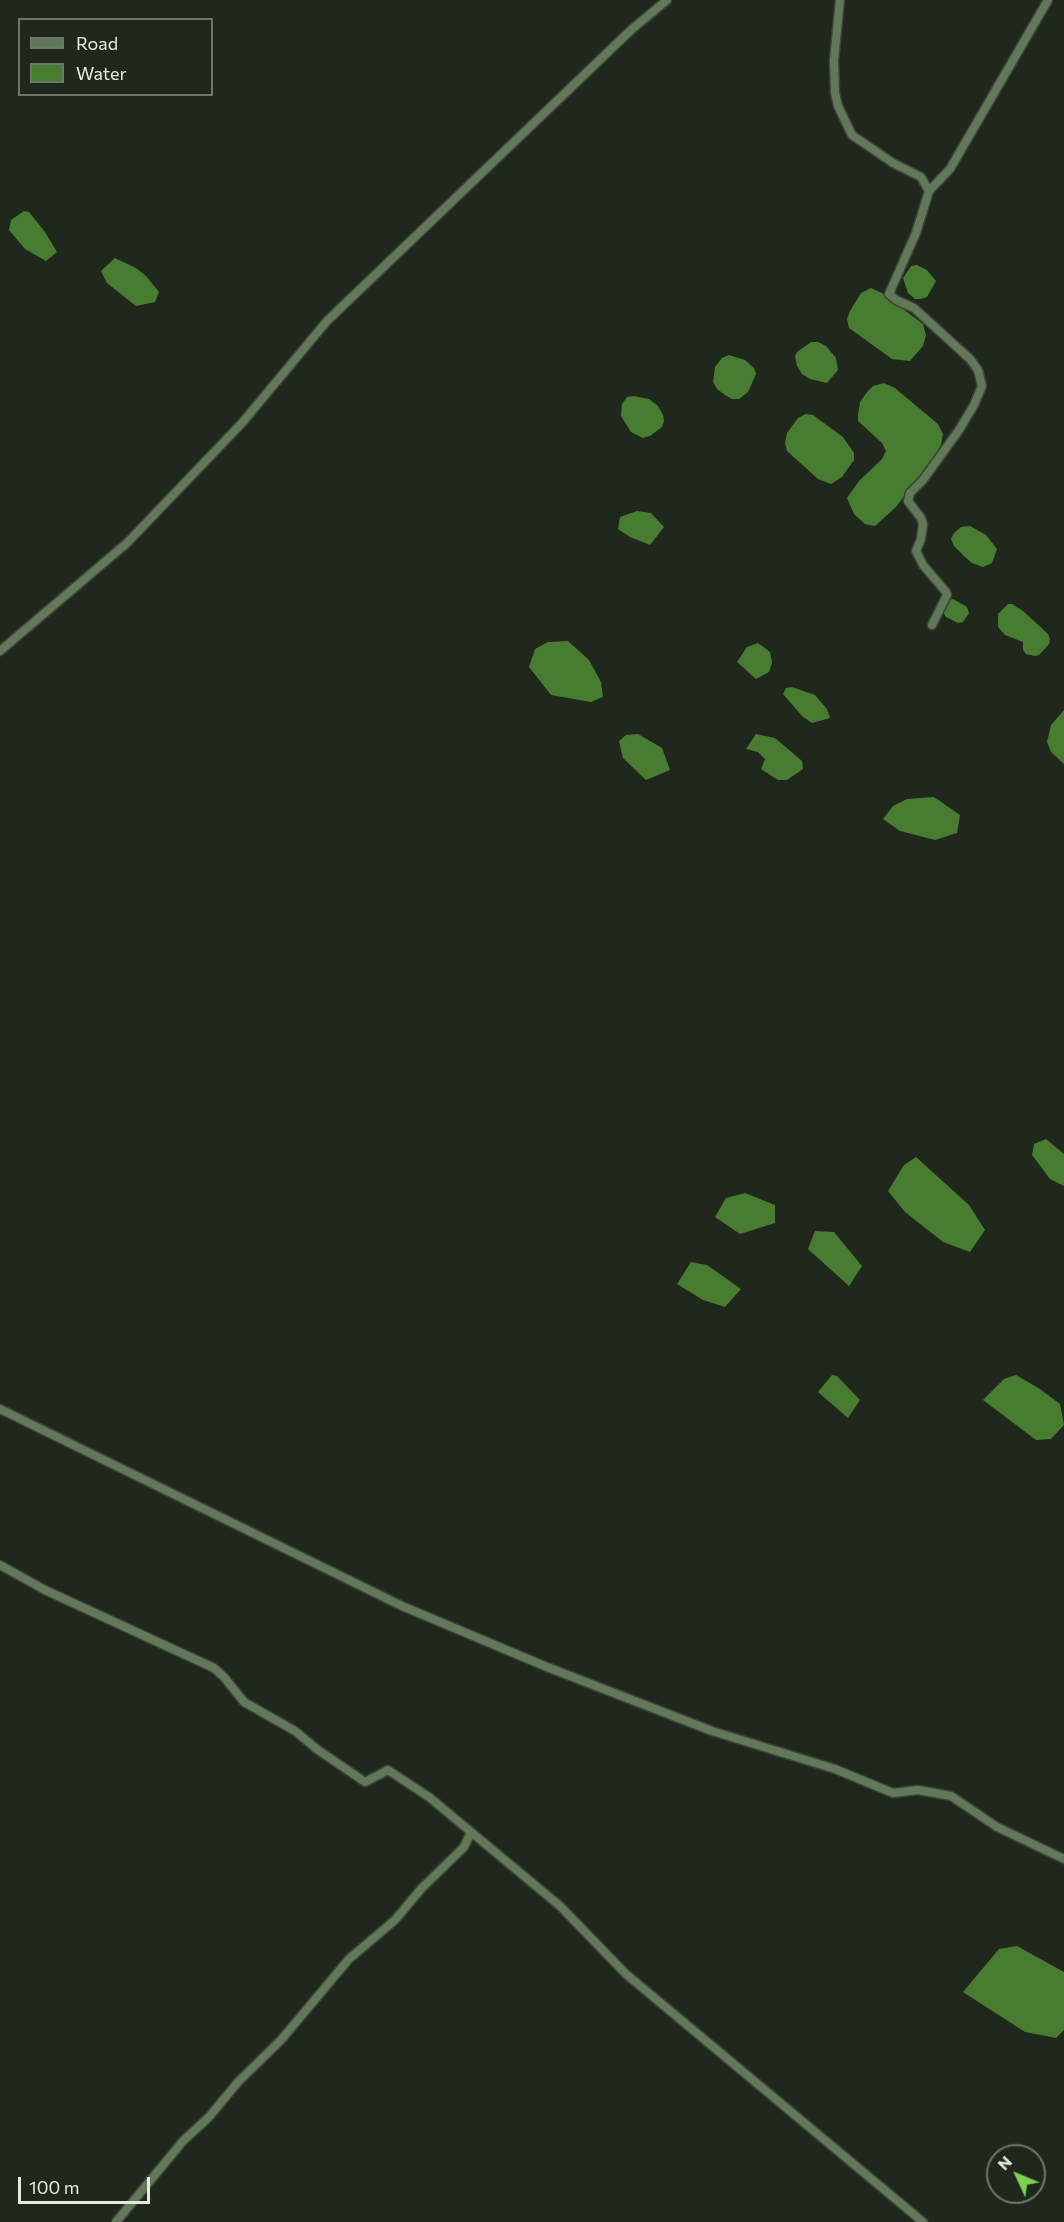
<!DOCTYPE html>
<style>
body{margin:0}
#map{position:relative;width:1064px;height:2222px;overflow:hidden;background:#20281d;font-family:Commissioner,sans-serif}
canvas{display:block}
.legend{position:absolute;left:18px;top:18px;width:195px;height:78px;box-sizing:border-box;background:#20281d;border:2px solid #6f766c;margin:0;padding:8px 10px;list-style:none;font-size:18px;color:#e5eae3}
.legend li{display:flex;align-items:center;gap:12px;height:30px}
.legend b{width:30px;border:2px solid #6f766c}
.north{position:absolute;left:986px;top:2144px;width:60px;height:60px;box-sizing:border-box;background:#20281d;border:2px solid #6f766c;border-radius:50%;rotate:314deg;font-size:16px;font-weight:700;line-height:24px;text-align:center;color:#e5eae3}
.north::after{content:'';display:block;margin:auto;width:21px;height:27px;background:#7bd156;clip-path:polygon(50% 0,100% 100%,50% 72%,0 100%)}
.scale{position:absolute;left:18px;top:2177px;width:132px;height:27px;box-sizing:border-box;border:3px solid #e5eae3;border-top:0;padding-left:8px;font-size:18px;line-height:21px;white-space:nowrap;color:#e5eae3;-webkit-text-stroke:4px #20281d;paint-order:stroke}
</style>
<div id="map">
<canvas width="1064" height="2222"></canvas>
<ul class="legend">
<li><b style="height:8px;background:#617859"></b>Road</li>
<li><b style="height:16px;background:#477c31"></b>Water</li>
</ul>
<div class="north">N</div>
<div class="scale">100 m</div>
</div>
<script>
const g = document.querySelector('canvas').getContext('2d');
g.lineJoin = 'round';
function fillPath(path, color) { g.fillStyle = color; g.fill(path, 'evenodd'); }
const shape = rows => new Path2D(rows.map(r => 'M' + r).join(''));
function trace(path, color, width, dash) { g.strokeStyle = color; g.lineWidth = width; g.lineCap = dash ? 'butt' : 'round'; g.setLineDash(dash || []); g.stroke(path); }
fillPath(shape([
 [24,211,29,212,45,232,57,252,46,261,25,249,9,230,11,220],
 [115,258,136,268,146,276,159,292,155,302,136,306,107,283,101,271],
 [917,265,927,270,936,281,927,297,921,299,915,299,908,293,903,278,911,266],
 [871,288,882,293,923,324,926,335,923,346,910,361,892,359,849,328,847,319,850,311,861,293],
 [811,342,818,342,826,346,836,358,838,370,827,383,810,379,802,374,797,366,795,356,797,352],
 [729,355,745,360,754,368,756,374,748,392,739,399,732,399,725,395,717,389,713,382,715,367,722,358],
 [884,383,895,388,938,424,943,434,941,445,932,460,896,507,875,526,865,524,854,514,847,498,859,481,882,459,886,451,882,443,858,421,858,415,860,402,867,392,873,386],
 [634,396,649,399,658,406,663,415,664,421,662,427,650,436,643,438,631,432,621,416,622,404,627,397],
 [806,414,813,415,832,429,843,437,854,453,854,460,842,477,831,484,818,479,787,451,785,443,787,433,798,418],
 [637,511,651,513,664,527,650,545,630,537,618,529,620,517],
 [970,526,986,535,997,549,992,563,983,567,972,563,965,557,954,546,951,539,954,533,961,527],
 [953,599,967,607,969,613,963,622,958,623,946,617,943,612,942,608,946,601],
 [1008,604,1012,604,1023,611,1048,634,1050,639,1049,644,1039,655,1035,656,1026,654,1023,650,1023,642,1005,635,998,627,998,614],
 [568,641,589,660,601,682,603,697,591,702,551,695,529,667,535,649,548,642],
 [758,643,770,652,772,662,769,672,756,679,737,662,747,647],
 [792,687,815,695,827,709,830,718,812,723,802,716,783,694,786,688],
 [1064,710,1064,764,1051,752,1047,742,1051,725],
 [638,734,662,748,670,770,646,780,623,758,619,741,626,735],
 [756,734,775,738,802,761,803,769,787,780,778,780,761,769,765,759,758,752,746,749],
 [934,797,960,815,957,833,935,840,900,831,883,819,893,806,907,799],
 [1046,1139,1064,1154,1064,1186,1050,1179,1032,1155,1034,1144],
 [916,1157,969,1205,985,1230,970,1252,943,1242,905,1212,888,1191,904,1165],
 [745,1193,775,1205,775,1223,740,1234,715,1217,726,1198],
 [815,1231,834,1232,862,1266,849,1286,808,1249],
 [691,1262,707,1265,741,1289,725,1307,703,1300,677,1284],
 [832,1375,837,1376,860,1400,848,1418,818,1392],
 [1016,1375,1040,1389,1060,1404,1064,1425,1051,1439,1036,1440,983,1400,1004,1379],
 [1017,1946,1064,1972,1064,2030,1056,2038,1025,2032,963,1992,999,1949]
]), '#477c31');
const street = shape([
 [840,0,834,60,835,93,838,106,852,135,893,163,921,177,929,191,916,233,889,294,896,300,914,308,970,359,978,370,982,386,974,405,959,430,923,480,910,493,908,501,921,518,923,524,921,539,916,551,923,565,946,592,947,595,932,625],
 [929,191,950,169,1048,0],
 [0,651,127,543,242,423,327,321,631,30,667,0],
 [0,1409,402,1606,547,1667,712,1731,835,1769,893,1793,918,1790,951,1796,997,1827,1064,1859],
 [0,1565,45,1590,214,1668,224,1677,244,1702,295,1731,318,1750,365,1782,388,1770,429,1797,560,1906,626,1974,923,2222],
 [116,2222,183,2141,209,2117,238,2082,281,2040,349,1959,395,1920,421,1889,464,1847,471,1832]
]);
trace(street, '#3c4339', 11);
trace(street, '#617859', 8);
</script>
